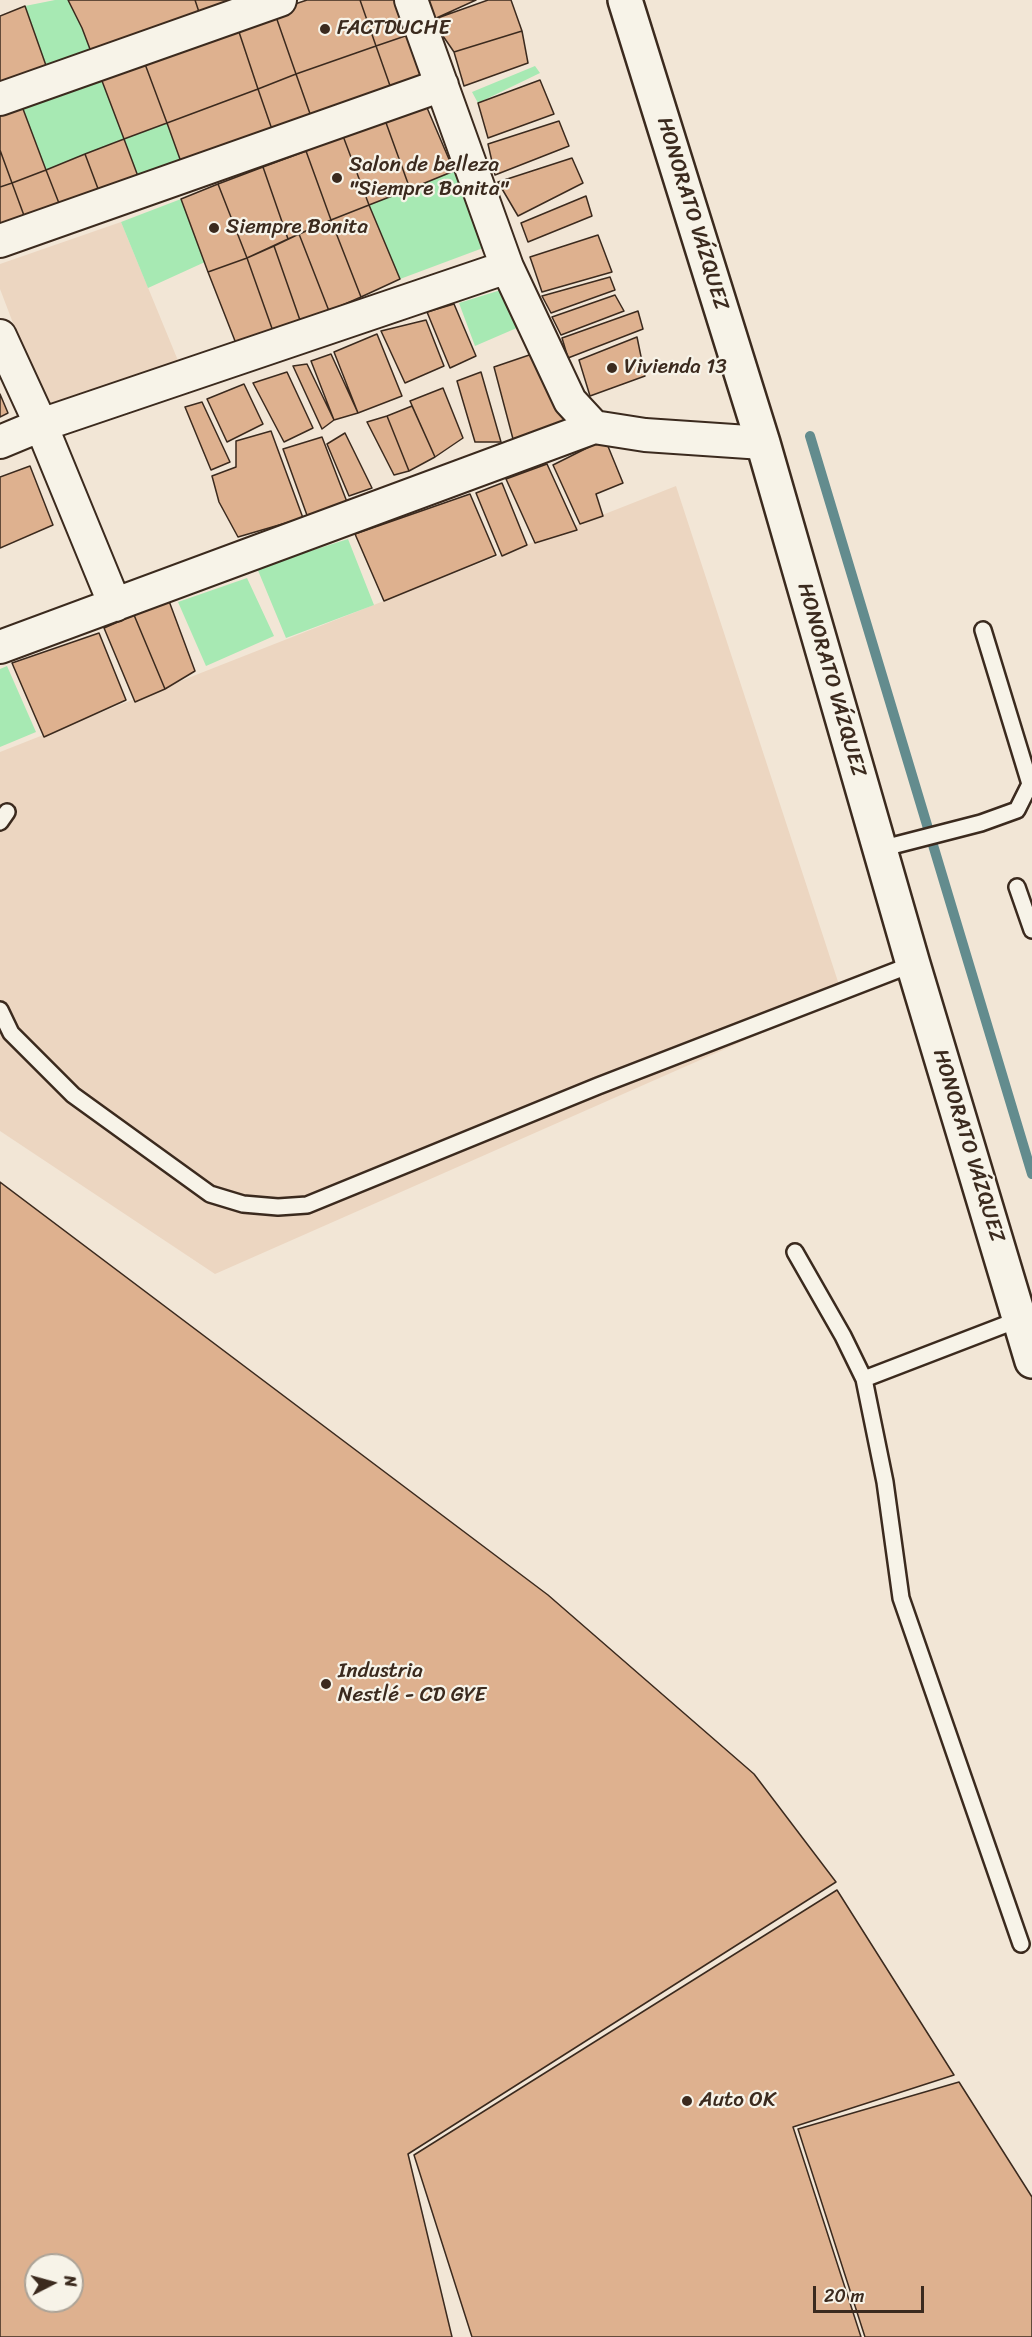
<!DOCTYPE html>
<meta charset="utf-8">
<style>
body{margin:0}
#map{position:relative;width:1032px;height:2337px;overflow:hidden;background:#f2e6d6;font-family:Sriracha,sans-serif}
canvas{display:block}
.north{position:absolute;left:24px;top:2253px;width:60px;height:60px;box-sizing:border-box;background:#f7f3e8;border:2px solid #aca397;border-radius:50%;rotate:84deg;font-size:16px;font-weight:700;line-height:24px;text-align:center;color:#3b2a1e}
.north::after{content:'';display:block;margin:auto;width:21px;height:27px;background:#3b2a1e;clip-path:polygon(50% 0,100% 100%,50% 72%,0 100%)}
.scale{position:absolute;left:813px;top:2286px;width:111px;height:27px;box-sizing:border-box;border:3px solid #3b2a1e;border-top:0;padding-left:8px;font-size:18px;line-height:21px;white-space:nowrap;color:#3b2a1e;-webkit-text-stroke:4px #f7f3e8;paint-order:stroke}
</style>
<div id="map">
<canvas width="1032" height="2337"></canvas>
<div class="north">N</div>
<div class="scale">20 m</div>
</div>
<script>
const g = document.querySelector('canvas').getContext('2d');
g.lineJoin = 'round';
function fillPath(path, color) { g.fillStyle = color; g.fill(path, 'evenodd'); }
const shape = rows => new Path2D(rows.map(r => 'M' + r).join(''));
function trace(path, color, width, dash) { g.strokeStyle = color; g.lineWidth = width; g.lineCap = dash ? 'butt' : 'round'; g.setLineDash(dash || []); g.stroke(path); }
function drawText(font, color, halo, rows, align = 'center') {
  g.font = font + ' Sriracha,sans-serif'; g.lineWidth = 4.5; g.setLineDash([]); g.textBaseline = 'middle'; g.strokeStyle = halo; g.fillStyle = color; for (const [text, x, y, turn = 0] of rows) {
    g.save(); g.translate(x, y); g.rotate((+turn || 0) * Math.PI / 180); g.textAlign = isNaN(turn) ? turn : align; if (halo) g.strokeText(text, 0, 0); g.fillText(text, 0, 0); g.restore();
  }
}
fillPath(shape([
 [121,222,179,363,47,412,0,289,0,264],
 [676,486,843,997,215,1274,0,1131,0,752]
]), '#ecd6c1');
fillPath(shape([
 [55,0,68,0,82,28,93,57,49,74,25,6],
 [535,66,540,73,478,103,472,92],
 [99,73,124,139,167,123,185,173,142,187,123,139,46,170,20,101],
 [454,171,483,248,400,279,369,205],
 [181,199,205,262,148,288,121,222],
 [504,289,519,327,475,346,459,303],
 [348,539,374,605,286,638,257,568],
 [247,578,274,636,206,666,178,602],
 [7,666,36,732,0,747,0,669]
]), '#a7e9b3');
trace(shape([
 [810,436,1032,1174]
]), '#638c8e', 10);
const building = shape([
 [68,0,195,0,200,15,93,57,82,28,68,0],
 [195,0,236,0,200,15,195,0],
 [307,0,360,0,376,46,296,74,274,11,307,0],
 [360,0,405,0,417,32,376,46,360,0],
 [424,0,476,0,432,20,424,0],
 [488,0,511,0,522,31,454,52,432,20,488,0],
 [25,6,49,74,0,92,0,16,25,6],
 [274,11,296,74,258,89,236,23,274,11],
 [236,23,258,89,167,123,142,56,236,23],
 [522,31,528,63,464,86,454,52,522,31],
 [417,32,434,83,394,97,376,46,417,32],
 [376,46,394,97,314,125,296,74,376,46],
 [142,56,167,123,124,139,99,73,142,56],
 [296,74,314,125,276,141,258,89,296,74],
 [540,80,554,114,488,138,478,103,540,80],
 [258,89,276,141,185,173,167,123,258,89],
 [20,101,46,170,12,183,0,150,0,108,20,101],
 [425,103,454,171,410,189,385,120,425,103],
 [385,120,410,189,369,205,343,136,385,120],
 [559,121,569,146,495,175,488,144,559,121],
 [343,136,369,205,331,220,306,151,343,136],
 [124,139,142,187,103,202,85,154,124,139],
 [0,150,12,183,0,187,0,150],
 [306,151,331,220,288,239,263,167,306,151],
 [85,154,103,202,64,216,46,170,85,154],
 [572,158,583,183,518,216,498,182,572,158],
 [263,167,288,239,247,258,218,184,263,167],
 [46,170,64,216,29,229,12,183,46,170],
 [12,183,29,229,0,239,0,187,12,183],
 [218,184,247,258,208,272,181,199,218,184],
 [586,196,592,216,528,242,521,223,586,196],
 [369,205,400,279,361,297,331,220,369,205],
 [331,220,361,297,329,311,299,234,331,220],
 [299,234,329,311,301,323,274,246,299,234],
 [598,235,612,272,542,292,530,257,598,235],
 [274,246,301,323,274,334,247,258,274,246],
 [247,258,274,334,237,346,208,272,247,258],
 [610,277,615,290,551,313,542,296,610,277],
 [615,295,624,311,561,335,552,317,615,295],
 [454,304,476,356,450,368,427,312,454,304],
 [638,311,643,329,568,358,562,338,638,311],
 [426,320,444,366,405,383,381,331,426,320],
 [377,334,402,396,358,413,334,352,377,334],
 [637,337,645,376,590,396,579,360,637,337],
 [541,351,567,421,513,439,494,367,541,351],
 [331,354,358,413,334,420,311,361,331,354],
 [307,364,334,420,322,429,293,366,307,364],
 [287,372,313,428,284,442,253,383,287,372],
 [481,372,501,442,475,442,457,381,481,372],
 [244,384,263,424,227,442,207,399,244,384],
 [443,388,463,438,435,457,410,401,443,388],
 [0,394,8,413,0,417,0,394],
 [202,402,230,462,211,470,185,407,202,402],
 [412,406,435,457,409,471,387,416,412,406],
 [387,416,409,471,394,475,367,422,387,416],
 [271,431,303,518,238,537,219,502,212,476,236,467,236,441,271,431],
 [345,433,372,488,349,496,327,444,345,433],
 [322,437,347,502,308,518,283,449,322,437],
 [605,439,623,483,596,494,603,516,580,524,553,465,605,439],
 [547,464,577,530,535,543,506,479,547,464],
 [30,466,53,525,0,548,0,477,30,466],
 [502,483,527,545,502,556,476,493,502,483],
 [470,494,496,555,384,601,355,534,470,494],
 [169,601,195,671,165,689,134,615,169,601],
 [134,615,165,689,135,702,104,628,134,615],
 [99,633,126,700,44,737,12,663,99,633],
 [0,1182,548,1595,754,1774,836,1882,408,2154,452,2337,0,2337,0,1182],
 [36,2265,72,2265,72,2301,36,2301,36,2265],
 [837,1890,954,2075,793,2127,861,2337,472,2337,414,2155,837,1890],
 [959,2082,1032,2197,1032,2337,865,2337,798,2129,959,2082]
]);
fillPath(building, '#deb18f');
trace(building, '#3b2a1e', 1.5);
const lane = shape([
 [0,822,7,812],
 [880,849,981,823,1017,810,1030,784,983,630],
 [1017,887,1032,930],
 [0,1010,11,1033,73,1095,210,1194,243,1204,278,1207,307,1205,598,1086,913,964],
 [795,1252,843,1336,864,1379,1020,1319],
 [864,1379,885,1482,901,1598,1021,1944]
]);
const street = shape([
 [411,0,507,267,570,401,594,427],
 [0,99,280,0],
 [0,241,442,85],
 [0,336,41,425,115,605],
 [0,442,41,425,507,267],
 [0,647,594,427,645,435,763,443]
]);
const secondary = shape([
 [625,0,763,443,913,964,1032,1361]
]);
trace(lane, '#3b2a1e', 20);
trace(street, '#3b2a1e', 36);
trace(secondary, '#3b2a1e', 38);
trace(lane, '#f7f3e8', 15);
trace(street, '#f7f3e8', 32);
trace(secondary, '#f7f3e8', 33);
for (const [x, y, r, color] of [
 [325,29,6,"#3b2a1e"],
 [337,178,6,"#3b2a1e"],
 [214,228,6,"#3b2a1e"],
 [612,368,6,"#3b2a1e"],
 [326,1684,6,"#3b2a1e"],
 [687,2101,6,"#3b2a1e"]
]) { const dot = new Path2D(); dot.arc(x, y, r, 0, 2 * Math.PI); g.fillStyle = color; g.fill(dot); trace(dot, '#f7f3e8', 2); }
drawText('21px', '#3b2a1e', '#f7f3e8', [
 ["FACTDUCHE",337,29],
 ["Salon de belleza",349,166],
 ["\"Siempre Bonita\"",349,190],
 ["Siempre Bonita",226,228],
 ["Vivienda 13",624,368],
 ["Industria",338,1672],
 ["Nestlé - CD GYE",338,1696],
 ["Auto OK",699,2101]
], 'left');
drawText('21px', '#3b2a1e', '#f7f3e8', [
 ["HONORATO VÁZQUEZ",692,214,73],
 ["HONORATO VÁZQUEZ",831,680,74],
 ["HONORATO VÁZQUEZ",968,1146,73]
]);
</script>
